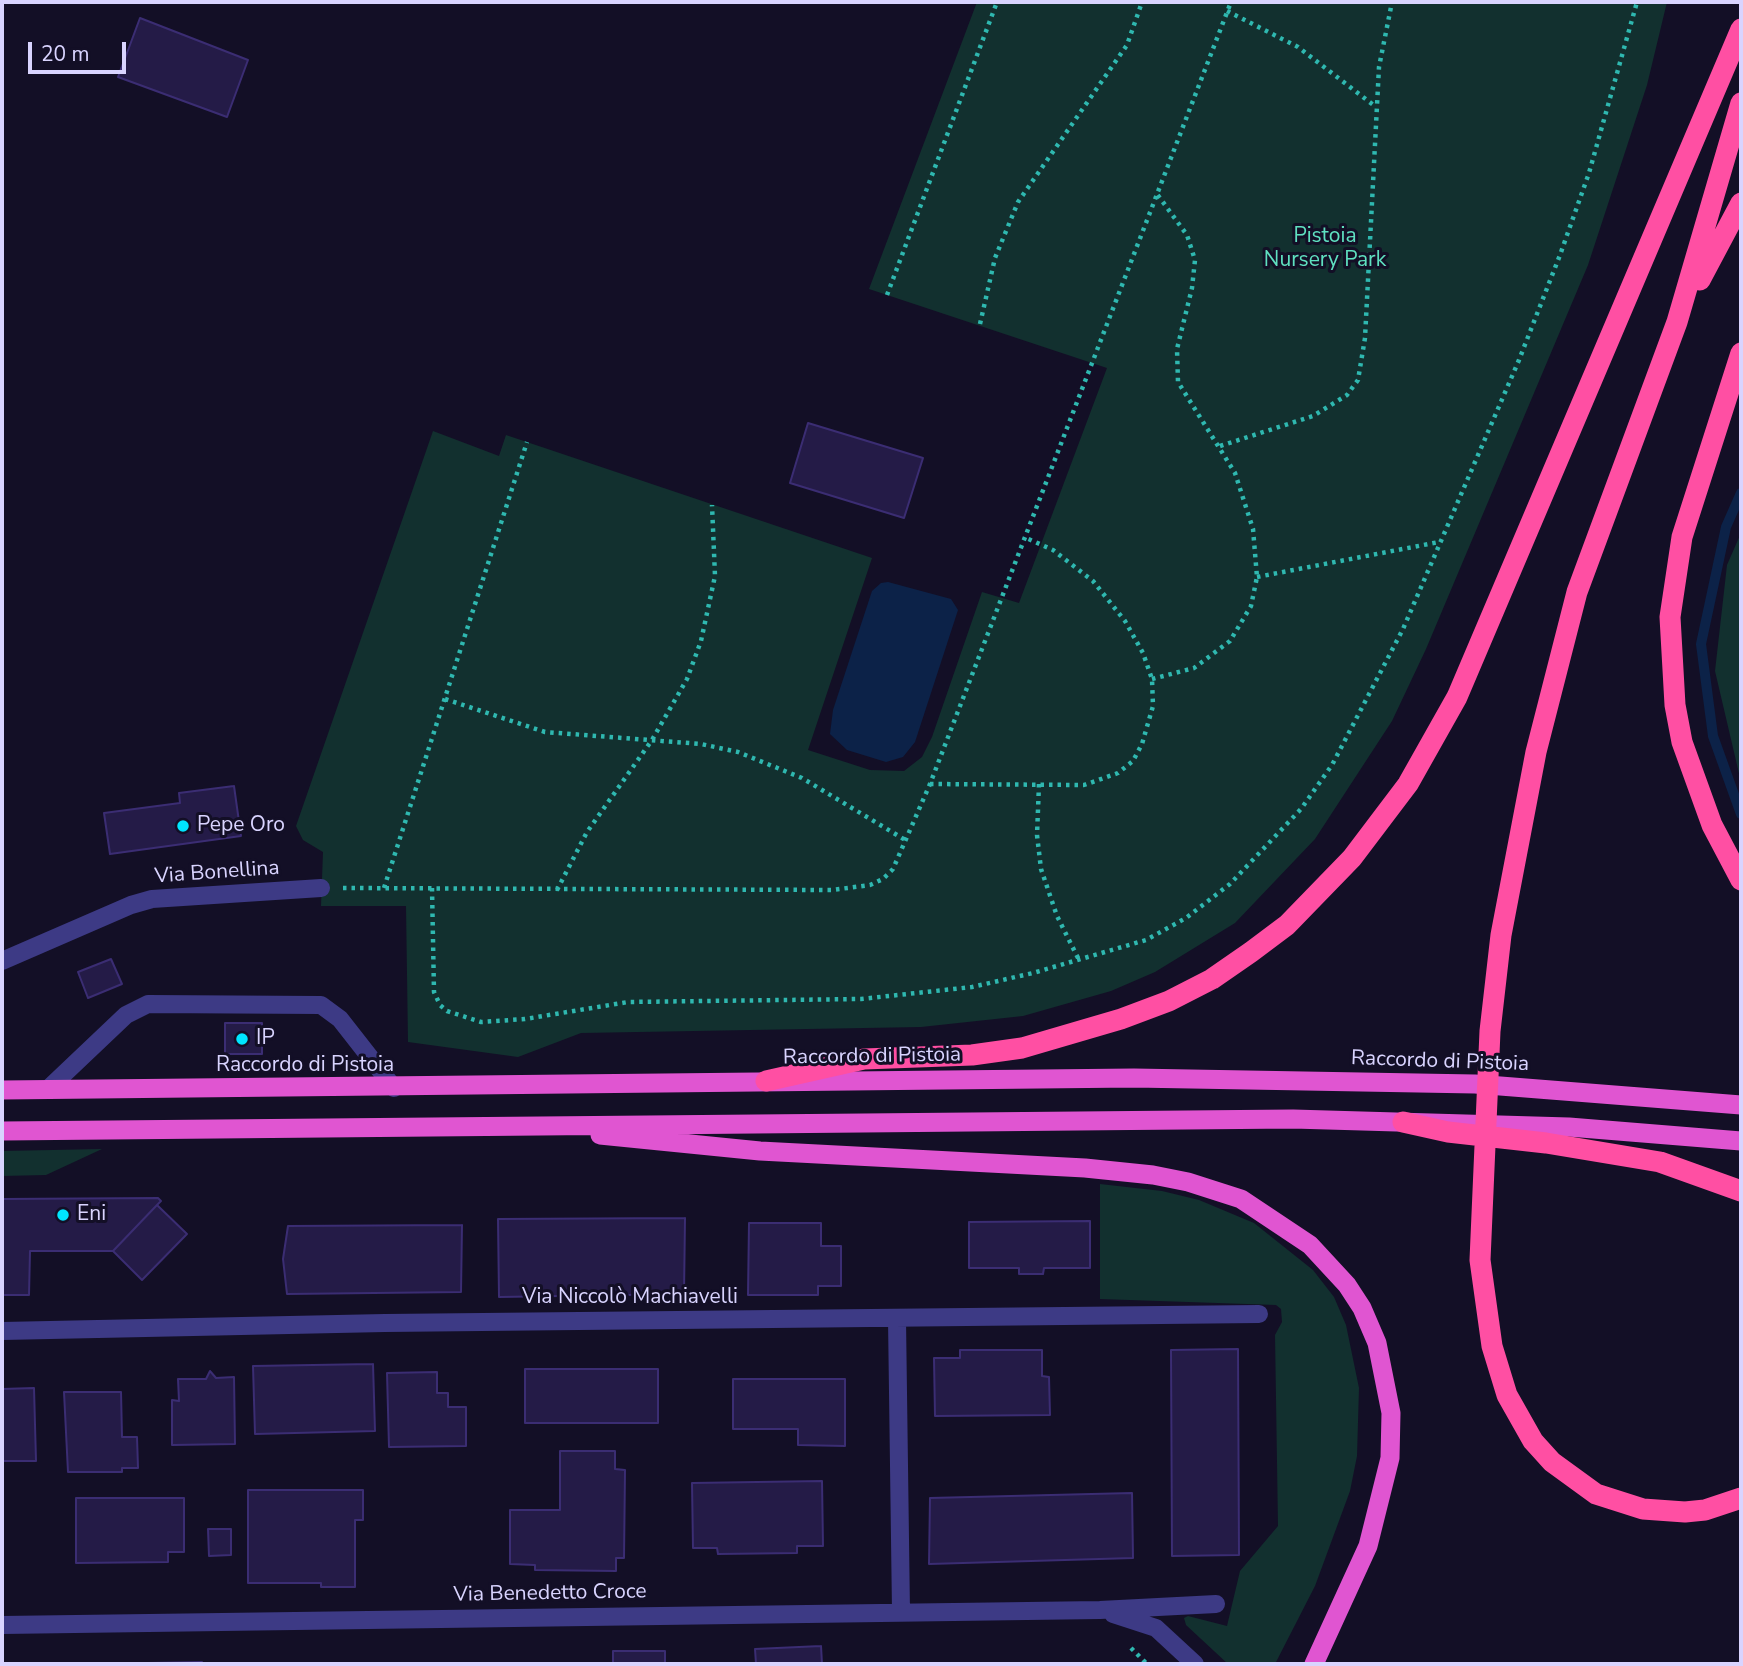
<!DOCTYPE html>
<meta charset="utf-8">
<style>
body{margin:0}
#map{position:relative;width:1743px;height:1666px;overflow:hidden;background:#130f26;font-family:"Nunito Sans",sans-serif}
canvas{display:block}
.frame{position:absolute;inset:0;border:4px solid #d9d4ff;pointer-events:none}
.scale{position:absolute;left:28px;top:42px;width:98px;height:32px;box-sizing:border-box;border:4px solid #d9d4ff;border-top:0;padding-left:9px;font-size:21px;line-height:24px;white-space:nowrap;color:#d9d4ff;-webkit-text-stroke:5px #130f26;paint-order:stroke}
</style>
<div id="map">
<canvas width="1743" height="1666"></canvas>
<div class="frame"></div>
<div class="scale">20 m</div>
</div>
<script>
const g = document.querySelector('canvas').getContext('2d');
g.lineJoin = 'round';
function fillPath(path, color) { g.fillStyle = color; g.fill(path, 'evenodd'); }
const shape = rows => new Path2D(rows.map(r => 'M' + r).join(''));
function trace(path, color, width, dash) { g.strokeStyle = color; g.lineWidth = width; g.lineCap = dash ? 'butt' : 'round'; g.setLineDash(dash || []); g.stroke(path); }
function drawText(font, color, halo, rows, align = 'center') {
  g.font = font + ' "Nunito Sans",sans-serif'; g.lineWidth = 6; g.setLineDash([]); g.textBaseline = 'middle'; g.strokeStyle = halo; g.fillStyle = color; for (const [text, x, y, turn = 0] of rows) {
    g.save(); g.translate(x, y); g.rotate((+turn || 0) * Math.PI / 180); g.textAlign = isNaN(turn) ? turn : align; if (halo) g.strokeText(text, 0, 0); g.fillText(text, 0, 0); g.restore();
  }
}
fillPath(shape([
 [977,2,1667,2,1647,85,1588,265,1426,649,1392,721,1315,839,1235,923,1155,972,1111,991,1023,1016,921,1027,581,1033,518,1057,408,1042,406,906,321,906,323,852,303,840,296,826,433,431,499,456,506,435,872,558,808,750,870,770,904,771,922,757,932,737,982,592,1019,603,1107,368,869,289],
 [1741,533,1741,782,1715,671,1727,565],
 [102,1149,46,1175,2,1176,2,1151],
 [1100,1184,1162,1191,1199,1200,1254,1223,1313,1270,1334,1297,1346,1325,1359,1388,1357,1456,1350,1491,1315,1586,1275,1664,1228,1664,1186,1625,1184,1618,1188,1616,1227,1626,1240,1571,1278,1526,1275,1335,1282,1322,1281,1309,1276,1305,1100,1299]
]), '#12302f');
fillPath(shape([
 [888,582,951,599,958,610,915,742,903,757,886,762,847,750,830,734,833,710,872,591,881,583]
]), '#0c2248');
trace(shape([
 [1741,493,1726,527,1701,644,1713,736,1741,814]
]), '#0c2248', 10);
const building = shape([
 [140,18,248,60,227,117,118,77,140,18],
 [808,423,923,458,904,518,790,483,808,423],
 [234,786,241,836,110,854,104,813,180,803,179,793,234,786],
 [111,959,122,984,88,998,78,972,111,959],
 [225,1023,262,1023,262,1054,225,1054,225,1023],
 [158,1198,161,1201,157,1205,113,1251,30,1251,29,1295,2,1295,2,1199,158,1198],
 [157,1205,187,1234,142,1280,113,1251,157,1205],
 [685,1218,684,1294,499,1297,498,1219,685,1218],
 [1090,1221,1090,1268,1044,1268,1043,1274,1019,1274,1019,1268,969,1268,969,1222,1090,1221],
 [749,1223,821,1223,821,1246,841,1246,841,1286,818,1286,818,1295,748,1295,749,1223],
 [462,1225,461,1292,287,1294,283,1259,288,1226,462,1225],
 [1238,1349,1239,1555,1172,1556,1171,1350,1238,1349],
 [960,1350,1042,1350,1042,1376,1049,1377,1050,1415,935,1416,934,1358,960,1358,960,1350],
 [373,1364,375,1431,255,1434,253,1366,373,1364],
 [525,1369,658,1369,658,1423,525,1423,525,1369],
 [210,1371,216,1378,234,1377,235,1444,172,1445,172,1400,179,1401,178,1379,206,1379,210,1371],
 [437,1372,437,1393,448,1393,448,1407,466,1407,466,1446,389,1447,387,1373,437,1372],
 [733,1379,845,1379,845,1446,798,1445,798,1429,733,1429,733,1379],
 [34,1388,36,1461,2,1461,2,1389,34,1388],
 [64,1392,121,1392,122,1437,137,1437,138,1468,122,1468,122,1472,68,1472,64,1392],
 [560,1451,615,1451,615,1469,625,1470,624,1558,616,1558,616,1571,535,1570,535,1565,510,1564,510,1510,560,1510,560,1451],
 [822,1481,823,1546,797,1546,797,1553,718,1554,717,1548,693,1548,692,1483,822,1481],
 [248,1490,363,1490,363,1520,355,1520,355,1587,321,1587,321,1583,248,1583,248,1490],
 [1132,1493,1133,1558,929,1564,930,1498,1132,1493],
 [76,1498,184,1498,184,1552,168,1552,168,1562,76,1563,76,1498],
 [208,1529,231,1529,231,1555,209,1556,208,1529],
 [821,1646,822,1664,756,1664,755,1649,821,1646],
 [613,1651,665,1651,665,1664,613,1664,613,1651],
 [202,1662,202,1664,94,1664,202,1662]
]);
fillPath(building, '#241b47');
trace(building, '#3b2d73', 2);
trace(shape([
 [1227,11,1298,47,1376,107],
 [887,295,997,2],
 [980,324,995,258,1018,202,1127,45,1142,2],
 [1220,446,1313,416,1347,395,1358,380,1365,338,1379,67,1392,2],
 [1257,577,1439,542],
 [1152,679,1194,668,1230,641,1251,606,1257,577,1253,529,1235,473,1178,382,1177,349,1192,288,1195,260,1187,235,1157,194],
 [445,699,545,732,701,744,738,752,802,778,907,841],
 [930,784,1084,785,1118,773,1133,761,1142,744,1153,706,1152,679,1143,653,1125,621,1093,581,1053,550,1024,537],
 [1039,784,1037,835,1041,869,1057,916,1079,960],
 [343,888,832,890,870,885,883,879,893,869,930,784,1231,2],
 [384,888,527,442],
 [432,888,434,992,440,1005,447,1011,481,1022,525,1019,628,1002,861,999,972,987,1033,973,1146,940,1186,918,1230,884,1301,809,1332,765,1403,629,1519,360,1560,255,1589,173,1637,2],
 [557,890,587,832,652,740,687,679,701,641,715,576,712,505],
 [1131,1648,1147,1664]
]), '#2fb8b0', 4.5, [3.5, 5]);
trace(shape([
 [47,1090,126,1015,148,1004,321,1005,340,1019,394,1088]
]), '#3d3a85', 18);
trace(shape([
 [2,961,131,905,152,899,321,888],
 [897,1319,901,1612],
 [2,1331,385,1323,1259,1314],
 [1113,1614,1156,1628,1195,1664],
 [2,1625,1100,1610,1216,1604]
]), '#3d3a85', 18);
trace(shape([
 [2,1090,1134,1078,1475,1084,1741,1105],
 [2,1131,1293,1119,1569,1127,1741,1141],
 [600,1135,760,1151,1085,1168,1153,1175,1188,1182,1241,1199,1310,1245,1347,1285,1362,1308,1377,1343,1391,1413,1390,1458,1368,1546,1314,1664]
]), '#e055d1', 19);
trace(shape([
 [1741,103,1677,322,1577,592,1536,752,1501,935,1490,1031,1480,1260,1492,1346,1507,1395,1533,1441,1552,1462,1596,1494,1643,1509,1685,1512,1705,1510,1741,1498],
 [1700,280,1741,203],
 [1741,353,1682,537,1670,617,1675,705,1682,742,1712,825,1741,880],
 [766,1081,864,1059,972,1055,1022,1048,1121,1019,1169,1001,1212,979,1251,952,1287,925,1352,858,1408,784,1457,697,1741,29],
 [1403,1122,1448,1132,1546,1143,1660,1162,1741,1191]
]), '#ff4fa3', 21);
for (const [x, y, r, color] of [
 [183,826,7,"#00e5ff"],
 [242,1039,7,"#00e5ff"],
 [63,1215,7,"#00e5ff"]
]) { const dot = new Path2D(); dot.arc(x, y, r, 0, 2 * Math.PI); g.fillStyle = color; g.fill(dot); trace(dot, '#130f26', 2.5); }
drawText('21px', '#5fe0c0', '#130f26', [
 ["Pistoia",1325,237],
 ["Nursery Park",1325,261]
]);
drawText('21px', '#d9d4ff', '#130f26', [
 ["Pepe Oro",197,826],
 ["IP",256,1039],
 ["Eni",77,1215]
], 'left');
drawText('21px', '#d9d4ff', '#130f26', [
 ["Via Bonellina",217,873,-4],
 ["Raccordo di Pistoia",872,1057,-1],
 ["Raccordo di Pistoia",1440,1062,2],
 ["Raccordo di Pistoia",305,1066],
 ["Via Niccolò Machiavelli",630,1298],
 ["Via Benedetto Croce",550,1594,-1]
]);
</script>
